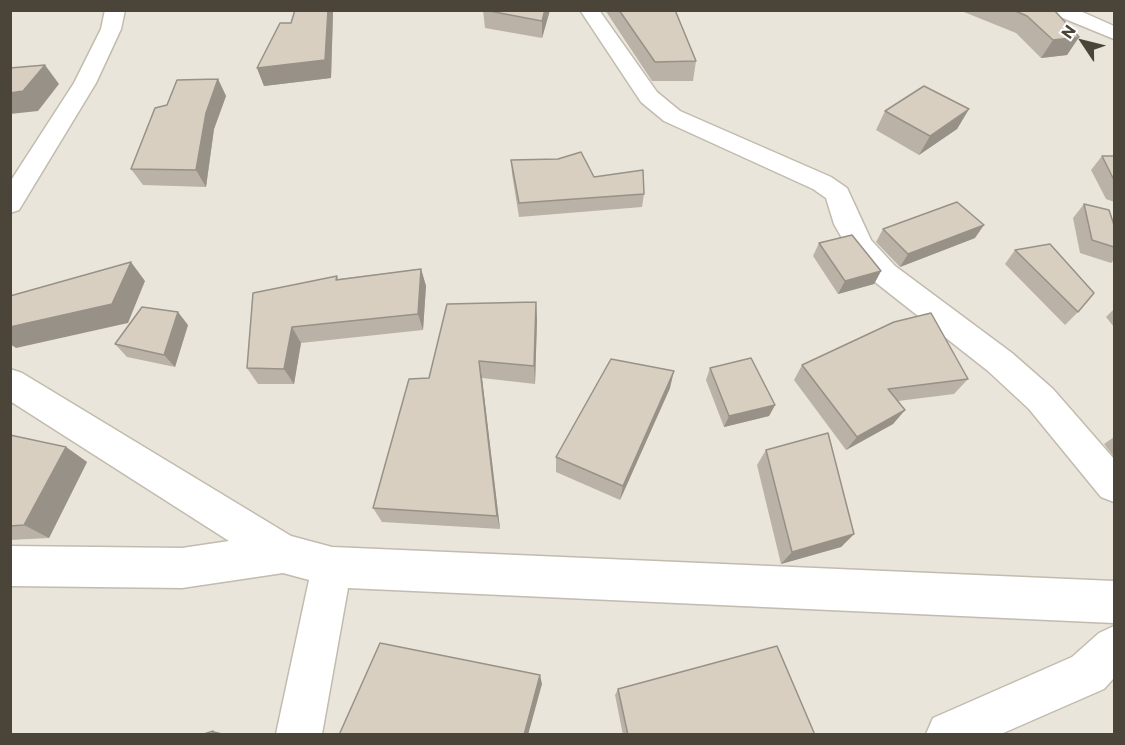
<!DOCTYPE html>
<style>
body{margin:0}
#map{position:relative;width:1125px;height:745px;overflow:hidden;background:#f6f3ec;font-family:Commissioner,sans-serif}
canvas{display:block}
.frame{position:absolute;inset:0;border:12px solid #4b4439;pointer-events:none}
.north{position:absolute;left:1053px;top:12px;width:60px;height:60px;-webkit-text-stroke:4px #fff;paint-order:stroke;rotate:305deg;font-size:16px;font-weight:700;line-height:24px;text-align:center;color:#4b4439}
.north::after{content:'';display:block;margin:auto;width:21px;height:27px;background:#4b4439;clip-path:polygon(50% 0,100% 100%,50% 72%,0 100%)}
</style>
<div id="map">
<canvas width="1125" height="745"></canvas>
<div class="frame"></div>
<div class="north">N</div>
</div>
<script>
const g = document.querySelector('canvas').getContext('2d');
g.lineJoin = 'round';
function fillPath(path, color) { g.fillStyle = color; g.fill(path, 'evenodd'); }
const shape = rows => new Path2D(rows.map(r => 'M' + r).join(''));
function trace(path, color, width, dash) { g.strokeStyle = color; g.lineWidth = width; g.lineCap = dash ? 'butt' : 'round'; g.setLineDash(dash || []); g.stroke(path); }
fillPath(shape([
 [11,11,1114,11,1114,734,11,734]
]), '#eae5da');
const minor = shape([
 [105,10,125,10,121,29,96,83,19,210,10,213,10,182,74,83,101,29,105,10],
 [580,10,599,10,657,92,680,111,831,177,847,188,871,240,895,266,1012,353,1053,389,1114,459,1114,502,1101,497,1029,409,988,371,875,282,847,247,834,224,826,198,813,189,664,121,641,102,580,10],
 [1051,10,1078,10,1114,26,1114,39,1053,14,1051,10],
 [10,369,22,373,291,536,332,547,1114,581,1114,623,348,588,322,734,276,734,309,580,283,573,182,588,10,586,10,546,182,548,229,541,10,401,10,369],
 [1114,626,1114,678,1104,689,1001,734,926,734,933,718,1072,657,1099,633,1114,626]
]);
trace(minor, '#c2bbae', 3);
fillPath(minor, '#fff');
fillPath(shape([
 [295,10,341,10,341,12,333,12,331,78,264,86,257,68,291,23],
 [483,10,550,10,542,38,485,28],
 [605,10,675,10,696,61,693,81,652,81],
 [959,10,1054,10,1079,37,1067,55,1041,58,1016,33],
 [218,79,226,96,214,129,206,187,143,185,131,169,167,105],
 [969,109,957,129,919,155,876,130,885,111],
 [1102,156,1114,156,1114,202,1106,199,1091,170],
 [511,160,594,177,644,194,642,207,519,217,512,174],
 [1084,204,1114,225,1114,260,1111,263,1080,253,1073,218],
 [883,229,975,238,900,267,876,242],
 [819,243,881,271,874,284,838,294,813,256],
 [1015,250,1078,312,1065,325,1005,264],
 [421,269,426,286,423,330,301,343,294,384,258,384,247,368,337,276,338,279],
 [536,302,537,320,535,384,482,378,500,529,382,522,373,508,429,378],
 [1114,309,1114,327,1106,317],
 [188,325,175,367,127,357,115,344],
 [802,365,968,379,954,394,898,401,905,410,893,424,846,450,794,380],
 [710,368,775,405,769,416,724,427,706,380],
 [670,388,620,500,556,472,556,457],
 [10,435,66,447,87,462,49,538,10,540],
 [1114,437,1114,457,1104,444],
 [766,450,854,534,841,547,781,564,757,465],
 [618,689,815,735,623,735,615,695]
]), '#bab2a6');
fillPath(shape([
 [328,10,333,10,333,12,331,78,264,86,257,68],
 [545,10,550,10,542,38,542,21],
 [1079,37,1067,55,1041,58,1053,40],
 [45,65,59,84,38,111,10,114,10,93],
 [218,79,226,96,214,129,206,187,196,170,206,113],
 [969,109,957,129,919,155,930,136],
 [984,225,975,238,900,267,908,254],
 [131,262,145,281,128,323,16,348,10,344,10,327],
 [421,269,426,286,423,330,418,314],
 [881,271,874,284,838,294,845,281],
 [536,302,537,320,535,384,534,366],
 [178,312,188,325,175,367,164,355],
 [292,327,301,343,294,384,284,369],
 [479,361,482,378,500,529,497,516],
 [674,371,670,388,620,500,623,486],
 [775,405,769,416,724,427,729,416],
 [905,410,893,424,846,450,857,437],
 [66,447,87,462,49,538,24,525],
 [854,534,841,547,781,564,792,552],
 [540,675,542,684,528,735,524,735],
 [213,731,229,735,212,735]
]), '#979187');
const building = shape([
 [295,10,328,10,325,60,257,68,280,23,291,23,295,10],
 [484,10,545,10,542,21,484,10],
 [619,10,675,10,696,61,655,62,619,10],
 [1013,10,1054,10,1079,37,1053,40,1027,16,1013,10],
 [45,65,23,91,10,93,10,68,45,65],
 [218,79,206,113,196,170,131,169,155,108,167,105,177,80,218,79],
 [924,86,969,109,930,136,885,111,924,86],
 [581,152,594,177,643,170,644,194,519,203,511,160,558,159,581,152],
 [1102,156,1114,156,1114,180,1102,156],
 [957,202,984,225,908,254,883,229,957,202],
 [1084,204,1109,210,1114,225,1114,247,1092,240,1084,204],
 [852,235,881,271,845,281,819,243,852,235],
 [1050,244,1094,293,1078,312,1015,250,1050,244],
 [131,262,112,304,10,327,10,296,131,262],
 [421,269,418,314,292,327,284,369,247,368,253,293,337,276,336,280,421,269],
 [536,302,534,366,479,361,497,516,373,508,409,379,429,378,447,304,536,302],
 [142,307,178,312,164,355,115,344,142,307],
 [931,313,968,379,888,389,905,410,857,437,802,365,894,322,931,313],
 [751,358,775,405,729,416,710,368,751,358],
 [611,359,674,371,623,486,556,457,611,359],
 [828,433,854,534,792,552,766,450,828,433],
 [10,435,66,447,24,525,10,526,10,435],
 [380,643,540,675,524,735,339,735,380,643],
 [777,646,815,735,628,735,618,689,777,646],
 [213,731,212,735,201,735,213,731]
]);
fillPath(building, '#d8cfc1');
trace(building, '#979187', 1.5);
</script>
